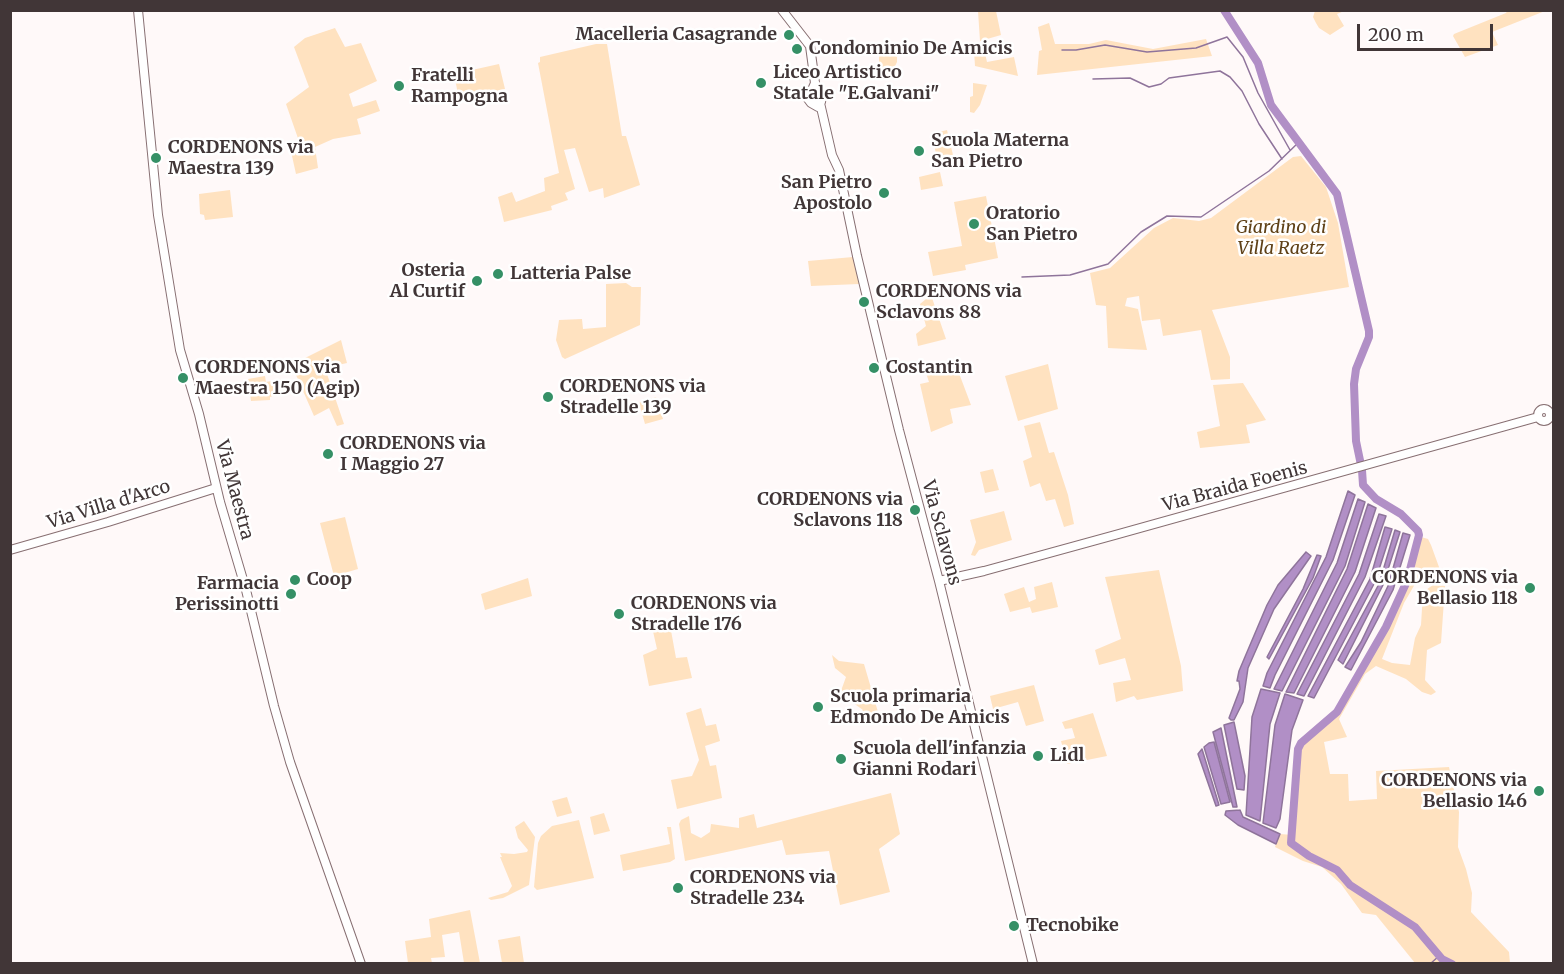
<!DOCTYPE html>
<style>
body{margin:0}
#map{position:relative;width:1564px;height:974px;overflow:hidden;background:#fff9f9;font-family:Merriweather,serif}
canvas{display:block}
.frame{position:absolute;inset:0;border:12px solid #413637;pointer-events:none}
.scale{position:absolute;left:1357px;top:24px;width:136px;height:27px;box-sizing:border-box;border:3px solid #413637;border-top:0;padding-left:8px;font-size:18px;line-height:21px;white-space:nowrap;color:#413637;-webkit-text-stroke:4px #fff;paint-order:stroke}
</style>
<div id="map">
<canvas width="1564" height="974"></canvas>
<div class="frame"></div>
<div class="scale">200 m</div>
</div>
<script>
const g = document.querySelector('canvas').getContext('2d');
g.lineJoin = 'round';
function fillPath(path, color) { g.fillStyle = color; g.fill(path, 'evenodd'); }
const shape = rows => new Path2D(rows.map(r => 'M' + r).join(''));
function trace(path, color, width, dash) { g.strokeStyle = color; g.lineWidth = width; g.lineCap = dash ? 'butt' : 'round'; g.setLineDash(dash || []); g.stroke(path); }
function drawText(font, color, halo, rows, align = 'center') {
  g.font = font + ' Merriweather,serif'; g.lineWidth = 5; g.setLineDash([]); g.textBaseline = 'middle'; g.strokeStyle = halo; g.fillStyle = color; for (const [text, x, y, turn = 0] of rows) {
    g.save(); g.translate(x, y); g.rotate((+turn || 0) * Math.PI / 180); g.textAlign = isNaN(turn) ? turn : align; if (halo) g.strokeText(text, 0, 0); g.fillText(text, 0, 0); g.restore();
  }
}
fillPath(shape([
 [1508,10,1545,11,1492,32,1498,45,1465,57,1453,36,1454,34,1506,13],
 [978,11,996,11,1001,35,980,41],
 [1315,11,1344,11,1337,14,1344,26,1330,35,1319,28,1316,23,1313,17],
 [1049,23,1055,44,1089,44,1106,40,1153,49,1206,39,1212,56,1037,75,1039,51,1042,50,1038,27],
 [335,28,345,47,361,43,377,81,349,94,353,107,376,100,380,111,357,119,361,134,333,139,315,147,318,168,296,174,290,147,300,144,286,104,309,87,294,47,305,38],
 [596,44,607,44,622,136,626,136,640,185,604,198,603,188,589,192,575,148,564,150,575,189,565,193,568,200,551,206,552,210,504,222,498,197,512,192,516,202,545,191,544,178,559,173,538,63,540,62,540,57],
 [984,49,987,62,1014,57,1018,76,975,66,974,51],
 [879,53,893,54,897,57,897,62,889,79,883,74,879,63],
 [499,64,505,89,459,99,454,74],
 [973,83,987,85,980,105,974,113,970,112,970,97,973,96],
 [947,130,953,155,937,157,931,134],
 [1301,156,1326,187,1338,223,1349,287,1212,310,1230,357,1230,379,1211,380,1201,330,1163,336,1160,319,1142,321,1139,296,1127,298,1125,306,1138,309,1147,350,1108,348,1106,306,1096,305,1090,273,1110,268,1154,228,1173,218,1199,221,1211,218,1293,157],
 [940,172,943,186,921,190,919,177],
 [230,190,233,217,205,220,204,215,200,214,199,194],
 [986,196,998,258,965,265,966,270,933,276,928,252,962,246,954,202],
 [853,257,859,284,811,286,808,261],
 [626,283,632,287,641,287,640,325,565,359,562,357,556,340,559,320,582,319,583,329,606,327,606,284],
 [931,295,946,339,918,346,916,334,926,326,920,304],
 [341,340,347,363,325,368,344,424,337,426,329,408,314,416,296,375,302,373,297,362],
 [954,360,971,405,950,409,953,423,931,432,920,384,929,382,924,367],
 [1048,364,1058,409,1018,421,1005,376],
 [265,376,266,382,282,379,286,391,270,397,270,400,251,401,248,379],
 [1243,383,1266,420,1246,425,1250,443,1200,448,1197,432,1220,426,1213,385],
 [656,397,663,419,645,424,639,403],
 [1040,422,1049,453,1054,452,1068,495,1074,524,1064,527,1055,499,1046,501,1040,483,1030,487,1023,461,1032,457,1024,426],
 [993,469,999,490,985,493,980,472],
 [1004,511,1012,540,979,550,975,556,971,555,976,542,970,520],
 [345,517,358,569,334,576,320,523],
 [1421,537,1428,539,1431,545,1443,578,1415,584,1404,603,1382,659,1392,663,1410,665,1415,638,1421,625,1423,592,1433,585,1445,586,1441,643,1427,650,1425,680,1436,692,1431,695,1422,692,1406,679,1376,666,1365,674,1339,719,1347,737,1324,742,1330,774,1348,774,1349,801,1377,799,1376,771,1449,767,1459,812,1458,847,1466,869,1472,893,1471,912,1509,952,1510,963,1415,963,1376,915,1362,913,1341,884,1322,867,1303,861,1275,847,1280,834,1293,835,1292,813,1298,749,1301,743,1334,716,1343,703,1393,615,1407,581,1418,540],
 [1159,570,1181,666,1183,691,1137,700,1134,696,1116,702,1113,683,1131,680,1125,658,1099,665,1095,650,1121,639,1105,577],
 [528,578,532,596,485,610,481,594],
 [1052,582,1058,607,1032,613,1030,607,1010,612,1004,594,1024,587,1029,602,1036,599,1034,587],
 [670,625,676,658,687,657,692,678,649,686,643,655,657,649,652,627],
 [832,655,839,661,864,664,878,712,861,719,859,715,863,710,842,695,834,697,842,688,846,677,835,668],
 [1034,685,1044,721,1026,726,1018,702,993,709,990,696],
 [701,708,706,726,716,724,720,741,705,746,710,766,716,765,722,798,677,809,671,780,692,776,699,760,686,713],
 [1093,713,1107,756,1067,764,1061,741,1075,738,1072,728,1065,729,1062,722],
 [891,793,900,834,879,849,890,892,840,905,829,851,786,855,782,840,685,861,679,824,681,820,689,816,691,833,701,838,710,832,711,824,739,828,739,818,754,814,757,828],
 [567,797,572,813,557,817,552,801],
 [604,813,610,831,594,835,590,817],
 [579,820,594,878,537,890,534,887,538,843,541,836,552,826],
 [524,821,535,837,529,885,503,898,491,900,488,898,508,892,512,886,500,857,502,857,500,853,514,854,527,852,528,850,518,838,515,827],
 [667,827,671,827,675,859,670,862,623,871,620,855,670,844],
 [470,910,480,963,464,963,459,932,442,935,445,957,431,958,432,963,408,963,405,941,431,937,429,919],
 [520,936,524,963,502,963,498,940]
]), '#ffe2c0');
const water = shape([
 [1348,491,1355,495,1333,560,1275,675,1270,688,1263,686,1267,673,1326,557,1348,491],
 [1358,499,1365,502,1345,566,1282,691,1274,689,1337,563,1358,499],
 [1368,504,1376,508,1355,572,1294,693,1286,692,1347,569,1368,504],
 [1379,514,1386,516,1365,577,1304,696,1297,694,1359,574,1379,514],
 [1385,527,1392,529,1375,582,1314,698,1308,696,1370,579,1385,527],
 [1395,530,1400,532,1383,585,1343,664,1338,660,1379,584,1395,530],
 [1403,533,1410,535,1393,590,1351,670,1345,667,1361,642,1388,586,1403,533],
 [1306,552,1311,556,1274,609,1248,668,1243,702,1234,720,1231,720,1229,718,1240,689,1239,681,1237,681,1239,671,1267,605,1278,585,1306,552],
 [1317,555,1321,556,1313,578,1269,659,1267,657,1303,589,1317,555],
 [1261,689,1280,693,1270,724,1260,821,1246,815,1252,717,1261,689],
 [1285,694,1303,700,1292,730,1280,819,1276,828,1263,823,1275,725,1285,694],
 [1234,722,1245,776,1244,790,1237,789,1224,725,1234,722],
 [1221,728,1237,807,1233,807,1213,732,1221,728],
 [1214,742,1230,802,1221,804,1204,747,1209,743,1214,742],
 [1202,749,1219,805,1216,806,1198,754,1202,749],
 [1240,810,1243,817,1280,834,1276,844,1238,825,1225,815,1226,811,1240,810]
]);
fillPath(water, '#b18fc6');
trace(water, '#8f749b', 1.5);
trace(shape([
 [1062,50,1076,50,1105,45,1147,52,1196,48,1227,37,1243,57,1258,93,1290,150],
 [1093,79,1130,78,1149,87,1161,84,1169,78,1220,71,1230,77,1242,91,1259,124,1282,159],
 [1022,277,1070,275,1108,264,1141,232,1167,216,1201,217,1269,171,1299,142],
 [1323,964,1353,964],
 [1430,964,1439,956]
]), '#8f749b', 1.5);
trace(shape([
 [1224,10,1258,63,1271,105,1337,194,1369,331,1369,337,1356,369,1354,384,1356,441,1362,470,1363,485,1376,499,1401,514,1418,531,1419,535,1407,581,1386,627,1337,712,1301,743,1298,749,1291,843,1309,856,1337,870,1350,885,1415,927,1442,959,1452,964]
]), '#b18fc6', 8);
const secondary = shape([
 [138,10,158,215,180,350,199,414,220,502,246,590,274,706,290,762,361,964],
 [782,10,810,46,815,83,817,90,822,95,821,102,817,105],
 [815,83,808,99,811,103,818,107],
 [820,103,832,155,839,170,857,256,899,430,939,581,1033,964],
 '1538 415a6 6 0 1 1 12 0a6 6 0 1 1-12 0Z',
 [10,550,108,522,216,488],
 [939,581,984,571,1115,535,1538,417]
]);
trace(secondary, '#876f72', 10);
trace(secondary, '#fff', 8);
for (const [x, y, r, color] of [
 [789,35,6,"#359066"],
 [797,49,6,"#359066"],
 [761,83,6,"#359066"],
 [399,86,6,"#359066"],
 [919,151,6,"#359066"],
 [156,158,6,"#359066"],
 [884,193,6,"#359066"],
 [974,224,6,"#359066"],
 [498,274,6,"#359066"],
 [477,281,6,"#359066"],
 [864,302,6,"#359066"],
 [874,368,6,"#359066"],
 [183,378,6,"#359066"],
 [548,397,6,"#359066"],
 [328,454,6,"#359066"],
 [915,510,6,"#359066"],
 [295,580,6,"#359066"],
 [1530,588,6,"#359066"],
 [291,594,6,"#359066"],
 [619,614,6,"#359066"],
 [818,707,6,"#359066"],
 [1038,756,6,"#359066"],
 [841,759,6,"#359066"],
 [1539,791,6,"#359066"],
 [678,888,6,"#359066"],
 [1014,926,6,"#359066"]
]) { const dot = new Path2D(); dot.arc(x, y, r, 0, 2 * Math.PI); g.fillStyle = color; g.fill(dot); trace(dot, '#fff', 2); }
drawText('bold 18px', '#413637', '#fff', [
 ["Macelleria Casagrande",777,35,"right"],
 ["Condominio De Amicis",809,49],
 ["Liceo Artistico",773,73],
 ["Statale \"E.Galvani\"",773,94],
 ["Fratelli",411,76],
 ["Rampogna",411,97],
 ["Scuola Materna",931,141],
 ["San Pietro",931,162],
 ["CORDENONS via",168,148],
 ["Maestra 139",168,169],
 ["San Pietro",872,183,"right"],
 ["Apostolo",872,204,"right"],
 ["Oratorio",986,214],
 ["San Pietro",986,235],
 ["Osteria",465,271,"right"],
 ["Al Curtif",465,292,"right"],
 ["Latteria Palse",510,274],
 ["CORDENONS via",876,292],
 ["Sclavons 88",876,313],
 ["CORDENONS via",195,368],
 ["Maestra 150 (Agip)",195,389],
 ["Costantin",886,368],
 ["CORDENONS via",560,387],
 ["Stradelle 139",560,408],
 ["CORDENONS via",340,444],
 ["I Maggio 27",340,465],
 ["CORDENONS via",903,500,"right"],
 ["Sclavons 118",903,521,"right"],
 ["CORDENONS via",1518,578,"right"],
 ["Bellasio 118",1518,599,"right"],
 ["Coop",307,580],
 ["Farmacia",279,584,"right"],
 ["Perissinotti",279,605,"right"],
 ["CORDENONS via",631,604],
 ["Stradelle 176",631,625],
 ["Scuola primaria",830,697],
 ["Edmondo De Amicis",830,718],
 ["Scuola dell'infanzia",853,749],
 ["Gianni Rodari",853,770],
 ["Lidl",1050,756],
 ["CORDENONS via",1527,781,"right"],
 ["Bellasio 146",1527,802,"right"],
 ["CORDENONS via",690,878],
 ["Stradelle 234",690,899],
 ["Tecnobike",1026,926]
], 'left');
drawText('italic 18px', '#5f4117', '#fff', [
 ["Giardino di",1281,228],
 ["Villa Raetz",1281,249]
]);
drawText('18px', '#413637', '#fff', [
 ["Via Braida Foenis",1235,487,-15],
 ["Via Maestra",234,490,75],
 ["Via Villa d'Arco",109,505,-17],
 ["Via Sclavons",941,533,75]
]);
</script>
